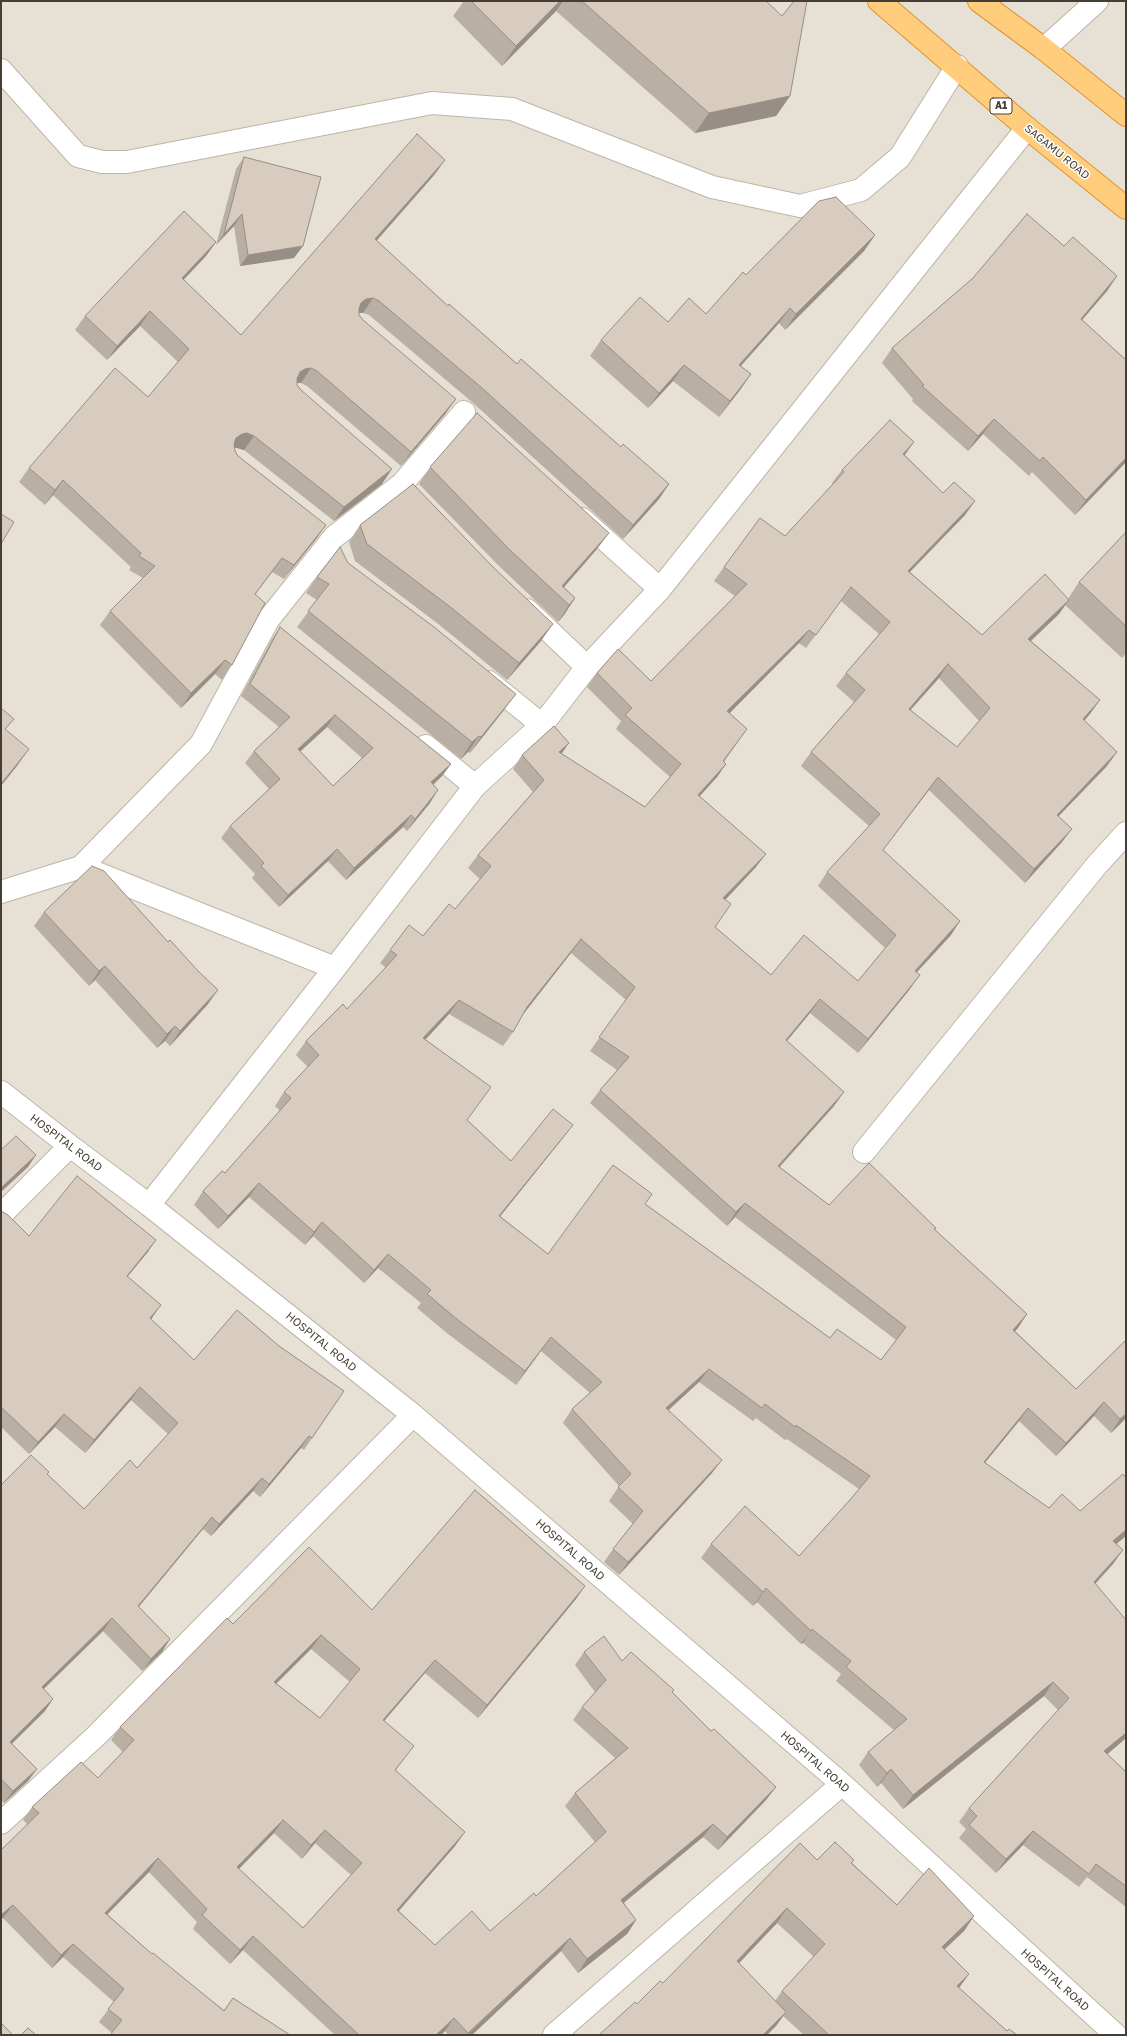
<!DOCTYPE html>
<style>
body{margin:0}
#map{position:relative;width:1127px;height:2036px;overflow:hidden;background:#f3eee6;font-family:"Golos Text",sans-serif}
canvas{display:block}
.frame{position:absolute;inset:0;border:2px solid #463e35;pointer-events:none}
</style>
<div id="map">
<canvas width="1127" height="2036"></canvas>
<div class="frame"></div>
</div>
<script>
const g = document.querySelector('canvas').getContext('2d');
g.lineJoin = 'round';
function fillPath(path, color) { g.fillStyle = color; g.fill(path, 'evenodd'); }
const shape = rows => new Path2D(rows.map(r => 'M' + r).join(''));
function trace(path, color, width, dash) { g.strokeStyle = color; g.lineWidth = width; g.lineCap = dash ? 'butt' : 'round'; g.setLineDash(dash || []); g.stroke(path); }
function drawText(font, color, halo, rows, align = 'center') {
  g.font = font + ' "Golos Text",sans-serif'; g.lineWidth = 3; g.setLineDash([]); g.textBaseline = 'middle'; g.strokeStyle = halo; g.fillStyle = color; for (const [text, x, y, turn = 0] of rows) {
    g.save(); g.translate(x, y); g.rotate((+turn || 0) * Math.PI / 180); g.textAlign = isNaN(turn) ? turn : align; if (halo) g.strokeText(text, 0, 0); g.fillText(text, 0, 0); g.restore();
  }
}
fillPath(shape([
 [1,1,1126,1,1126,2035,1,2035]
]), '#e7e0d4');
const minor = shape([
 [1,70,78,156,102,162,127,162,432,103,512,109,712,187,800,206,861,190,900,157,957,66],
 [582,519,660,589],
 [527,610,587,667],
 [489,682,542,725],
 [426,746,475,786],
 [84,868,335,968],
 [1,892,81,867,201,744,268,620,334,537,402,484,464,412],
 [1,1092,70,1146,149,1205,413,1415,842,1784,1116,2035],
 [864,1152,1096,866,1126,833],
 [149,1205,335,968,475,786,542,725,587,667,660,589,1027,128],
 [1,1215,70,1146],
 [1,1823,96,1736,413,1415],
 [554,2035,842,1784]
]);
const tertiary = shape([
 [1044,49,1097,1]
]);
const trunk = shape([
 [879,1,1027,128,1126,208],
 [979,1,1044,49,1126,115]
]);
trace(minor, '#bfb5a8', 24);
trace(tertiary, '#bfb5a8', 24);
trace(trunk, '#df9433', 24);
trace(minor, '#fff', 22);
trace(tertiary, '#fff', 22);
trace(trunk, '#ffcd7c', 22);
fillPath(shape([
 [464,1,766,1,790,96,776,116,695,133,556,11,502,66,453,16],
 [244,157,294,258,240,266,234,226,216,245,236,169],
 [435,174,376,241,448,306,517,364,621,447,669,484,659,499,623,539,472,402,369,315,363,313,359,313,359,315,363,320,446,413,401,466,307,386,301,383,297,383,297,385,301,390,382,484,334,521,244,450,237,448,234,448,235,451,238,456,326,525,316,539,284,579,272,572,255,594,232,665,222,680,215,674,181,708,100,625,110,611,143,578,129,570,131,567,53,495,45,505,19,482,29,468,148,397,178,362,140,326,107,360,75,330,85,316,216,242,206,256,183,280,241,335],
 [875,235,864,251,785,330,779,323,741,366,751,374,740,390,719,417,673,381,648,408,590,356,601,340,668,322,706,314,746,275],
 [1064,246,1117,276,1107,291,1082,320,1126,360,1126,462,1075,515,1032,472,1029,476,983,434,968,451,912,401,913,399,882,363,892,348],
 [905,455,965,515,910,572,982,635,1068,599,1079,582,1126,532,1126,653,1122,658,1065,605,1059,614,1031,641,1100,700,1084,720,1107,766,1059,816,1062,842,1025,883,929,790,883,850,951,935,916,973,910,989,858,1053,810,1013,787,1041,834,1106,780,1167,829,1205,936,1228,935,1230,1027,1314,1015,1331,1076,1389,1126,1340,1126,1418,1111,1433,1094,1416,1056,1456,1019,1421,985,1463,1049,1508,1080,1511,1126,1478,1126,1536,1116,1544,1113,1564,1095,1584,1126,1738,1107,1754,1126,1772,1126,1907,1087,1877,1079,1887,1023,1845,996,1873,959,1838,966,1829,959,1822,969,1808,1058,1710,1044,1696,903,1809,881,1783,877,1787,859,1765,868,1752,894,1730,836,1681,841,1674,803,1643,801,1644,757,1602,753,1606,701,1558,711,1544,799,1556,849,1501,859,1489,787,1439,785,1440,756,1418,753,1421,699,1382,669,1410,712,1473,619,1575,604,1562,613,1549,633,1524,609,1501,619,1486,563,1423,572,1409,590,1393,541,1351,516,1385,448,1334,417,1308,421,1303,378,1268,364,1283,313,1236,305,1245,249,1197,218,1229,194,1205,203,1191,225,1173,280,1111,275,1106,284,1092,308,1067,296,1055,306,1041,347,1009,386,968,380,963,390,950,423,936,455,909,480,879,468,868,478,855,533,792,513,769,522,755,561,754,645,807,670,777,616,729,621,721,587,687,597,673,651,681,735,596,714,581,724,567,785,536,833,484,832,483,842,470],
 [841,601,879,634,846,673,836,686,854,702,811,752,801,766,869,826,827,872,818,886,885,948,858,981,771,975,715,927,725,899,756,867,699,797,717,777,726,764,724,762,747,729,729,713,799,643,806,648],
 [939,678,979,721,957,747,910,710],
 [571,953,626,1000,590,1051,617,1070,600,1090,590,1103,727,1226,735,1217,896,1340,881,1360,830,1338,645,1204,548,1254,500,1216,563,1138,511,1161,467,1120,425,1040,449,1014,503,1046,513,1032,524,1013],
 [430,467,597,549,564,587,575,598,564,615,558,622,498,565,419,484],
 [360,525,541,641,507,680,437,623,355,561,349,542],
 [348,563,504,710,470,753,468,752,461,759,297,627,317,600,306,593,317,577],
 [280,627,451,764,442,776,433,785,430,803,407,831,403,827,346,880,328,861,279,907,252,878,255,874,221,838,230,826,269,789,245,763,254,751,279,727,241,696,272,639],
 [327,727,362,758,333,786,300,751],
 [44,912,208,1004,170,1046,165,1041,157,1048,95,980,89,986,34,926],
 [1,1211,29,1236,156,1240,147,1253,128,1276,151,1319,194,1360,279,1346,344,1391,304,1450,301,1448,260,1497,253,1491,211,1536,203,1529,139,1607,162,1652,142,1671,103,1631,44,1689,45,1711,12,1744,37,1769,28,1781,4,1803,1,1800,1,1485,49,1472,47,1475,84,1509,137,1468,168,1434,131,1400,85,1453,55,1427,29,1454,1,1427],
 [576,1599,478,1718,425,1673,384,1721,404,1759,396,1770,455,1846,399,1911,435,1945,490,1931,536,1896,595,1842,565,1806,575,1793,615,1758,573,1720,582,1707,595,1692,575,1665,584,1652,622,1661,672,1693,711,1731,776,1787,766,1800,718,1850,703,1837,624,1903,636,1920,627,1934,578,1973,561,1951,472,2035,448,2035,445,2031,441,2035,335,2035,243,1950,230,1964,193,1929,197,1922,149,1872,107,1914,152,1954,224,2010,233,1998,290,2035,112,2033,99,2022,114,2002,63,1957,52,1968,3,1918,27,1824,23,1820,32,1807,98,1778,123,1752,111,1740,120,1727,233,1624,372,1610],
 [311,1649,350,1682,320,1718,276,1683],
 [274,1833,302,1859,315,1843,351,1875,303,1928,239,1869],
 [817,1860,852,1863,897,1905,974,1916,964,1931,944,1950,959,1988,1007,2031,1017,2035,804,2035,783,2016,776,2026,637,2004],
 [777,1923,814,1957,782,1991,775,2001,738,1963]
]), '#baafa3');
fillPath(shape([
 [560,1,563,1,556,11,502,66,516,46],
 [790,96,776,116,695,133,709,113],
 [445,160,435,174,365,254,375,239],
 [242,214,234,226,216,245,224,234],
 [875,235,864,251,785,330,796,314],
 [216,242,206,256,172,292,182,278],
 [303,246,294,258,240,266,248,255],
 [1117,276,1107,291,1070,334,1081,319],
 [373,298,363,313,356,313,361,303,366,299],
 [790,308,779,323,728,380,739,365],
 [150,311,140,326,107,360,117,346],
 [684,365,673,381,648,408,659,393],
 [311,368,301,383,295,383,290,387,300,372,305,369],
 [751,374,740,390,719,417,730,401],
 [456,399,446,413,401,466,411,452],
 [994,419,983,434,968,451,978,436],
 [247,433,254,436,244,450,237,448,232,448,236,438,242,434],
 [914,442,904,456,903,454],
 [1126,458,1126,462,1075,515,1086,500],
 [392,469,382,484,334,521,344,507],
 [63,480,53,495,45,505,55,490],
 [669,484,659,499,623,539,633,525],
 [975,501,965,515,898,584,908,571],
 [326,525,316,539,284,579,294,565],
 [609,533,597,549,558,594,562,586],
 [282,558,272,572,245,608,255,594],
 [575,598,564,615,558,622,569,605],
 [1069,600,1059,614,1019,652,1028,639],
 [553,624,541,641,507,680,519,663],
 [809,630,799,643,718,725,727,711],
 [225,660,215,674,181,708,191,693],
 [948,664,939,678,899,723,909,709],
 [516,694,504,710,470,753,481,737],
 [1100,700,1090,714,1074,733,1083,719],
 [335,715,327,727,290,761,298,749],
 [479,736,468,752,461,759,472,742],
 [569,743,560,756,559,752],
 [29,749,17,766,1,786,1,784],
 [1117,752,1107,766,1047,828,1057,815],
 [451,764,442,776,422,795,431,782],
 [726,764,717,777,688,809,698,795],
 [938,777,929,790,873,863,883,850],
 [438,790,430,803,407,831,415,819],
 [411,815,403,827,346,880,354,868],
 [1072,829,1062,842,1025,883,1034,869],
 [337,849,328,861,279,907,288,895],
 [766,854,756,867,714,912,723,898],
 [960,921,951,935,905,985,915,971],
 [581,939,571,953,518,1021,527,1007],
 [105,966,95,980,89,986,99,971],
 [920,975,910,989,858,1053,868,1039],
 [218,990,208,1004,170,1046,180,1031],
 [820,999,810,1013,776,1054,786,1040],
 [459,1000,449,1014,414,1052,423,1038],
 [175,1026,165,1041,157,1048,167,1034],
 [844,1092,834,1106,768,1179,778,1166],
 [573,1125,563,1138,490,1229,499,1216],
 [36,1155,28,1167,1,1192,1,1188],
 [259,1183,249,1197,218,1229,228,1216],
 [745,1203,735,1217,727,1226,736,1212],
 [322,1222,313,1236,305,1245,314,1232],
 [156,1240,147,1253,118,1288,127,1276],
 [388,1254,378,1268,364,1283,374,1270],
 [161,1305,152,1318,141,1331,150,1318],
 [1027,1314,1018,1328,1004,1343,1013,1330],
 [551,1337,541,1351,516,1385,525,1371],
 [709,1369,699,1382,656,1421,666,1408],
 [140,1387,131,1400,85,1453,94,1440],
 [1104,1402,1094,1416,1056,1456,1066,1443],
 [1028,1408,1019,1421,974,1476,984,1462],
 [64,1414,55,1427,29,1454,38,1442],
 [1126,1414,1126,1418,1111,1433,1120,1419],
 [309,1436,301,1448,260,1497,269,1484],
 [722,1460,712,1473,619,1575,628,1562],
 [262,1478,253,1491,211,1536,219,1524],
 [212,1517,203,1529,129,1618,138,1606],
 [1126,1530,1126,1536,1103,1555,1113,1541],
 [1123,1550,1113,1564,1084,1596,1094,1582],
 [585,1586,576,1599,478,1718,487,1705],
 [766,1588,757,1602,753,1606,763,1592],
 [112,1618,103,1631,33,1699,42,1687],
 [812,1629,803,1643,801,1644,811,1631],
 [321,1635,311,1649,265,1695,274,1682],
 [170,1639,162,1652,142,1671,151,1659],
 [435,1660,425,1673,373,1734,383,1720],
 [1053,1682,1044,1696,903,1809,913,1795],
 [53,1699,45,1711,1,1754,10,1742],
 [1126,1733,1126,1738,1095,1765,1104,1751],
 [37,1769,28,1781,4,1803,13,1791],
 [891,1769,881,1783,877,1787,887,1773],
 [776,1787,766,1800,718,1850,727,1837],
 [283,1820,274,1833,228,1880,237,1867],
 [713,1824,703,1837,611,1913,621,1900],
 [325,1830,315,1843,302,1859,311,1845],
 [1033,1831,1023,1845,996,1873,1006,1859],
 [465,1832,455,1846,388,1923,397,1910],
 [158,1858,149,1872,96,1926,105,1913],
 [13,1905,3,1918,1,1920,1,1915],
 [787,1908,777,1923,727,1976,737,1961],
 [974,1916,964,1931,932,1961,942,1947],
 [636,1920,627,1934,578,1973,587,1959],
 [253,1936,243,1950,230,1964,240,1950],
 [570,1938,561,1951,472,2035,467,2035],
 [73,1944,63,1957,52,1968,61,1955],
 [969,1974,959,1988,957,1986],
 [786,2012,776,2026,767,2035,763,2035],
 [454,2018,445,2031,441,2035,436,2035]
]), '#978f85');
const building = shape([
 [471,1,560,1,516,46,471,1],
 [582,1,766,1,782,16,794,1,807,1,790,96,709,113,582,1],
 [417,134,445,160,375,239,448,306,449,304,517,364,521,359,621,447,623,444,669,484,633,525,482,388,379,301,373,298,366,299,361,303,359,309,359,315,363,320,456,399,411,452,317,371,311,368,305,369,300,372,297,379,297,385,301,390,392,469,344,507,254,436,247,433,242,434,236,438,234,444,235,451,238,456,326,525,294,565,282,558,255,594,265,603,232,665,225,660,191,693,110,611,155,566,139,556,141,553,63,480,55,490,29,468,115,368,148,397,189,349,150,311,117,346,85,316,184,211,216,242,182,278,241,335,417,134],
 [244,157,321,177,303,246,248,255,242,214,224,234,244,157],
 [836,197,875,235,796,314,790,308,739,365,751,374,730,401,684,365,659,393,601,340,640,297,668,322,689,298,706,314,743,272,746,275,819,201,836,197],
 [1027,214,1064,246,1073,237,1117,276,1081,319,1126,360,1126,458,1086,500,1043,457,1040,461,994,419,978,436,922,386,924,385,892,348,973,278,1027,214],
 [477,413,609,533,562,586,575,598,569,605,509,549,430,467,477,413],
 [890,420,914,442,903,454,943,493,954,482,975,501,908,571,982,635,1045,574,1069,600,1028,639,1100,700,1083,719,1117,752,1057,815,1072,829,1034,869,938,777,883,850,960,921,915,971,920,975,868,1039,820,999,786,1040,844,1092,778,1166,829,1205,869,1163,936,1228,934,1229,1027,1314,1013,1330,1076,1389,1126,1340,1126,1414,1120,1419,1104,1402,1066,1443,1028,1408,984,1462,1049,1508,1062,1494,1080,1511,1123,1474,1126,1478,1126,1530,1113,1541,1123,1550,1094,1582,1126,1620,1126,1733,1104,1751,1126,1772,1126,1886,1096,1864,1089,1874,1033,1831,1006,1859,969,1825,977,1816,969,1808,1069,1698,1053,1682,913,1795,891,1769,887,1773,868,1752,907,1719,846,1667,851,1661,812,1629,811,1631,766,1588,763,1592,711,1544,745,1506,799,1556,849,1501,870,1476,796,1425,795,1427,765,1404,762,1408,709,1369,666,1408,722,1460,628,1562,613,1549,643,1511,618,1487,631,1474,572,1409,602,1382,551,1337,525,1371,458,1320,427,1294,431,1290,388,1254,374,1270,322,1222,314,1232,259,1183,228,1216,203,1191,222,1171,225,1173,291,1098,284,1092,319,1055,306,1041,343,1004,347,1009,397,955,390,950,409,925,423,936,449,904,455,909,491,866,478,855,544,780,522,755,554,726,569,743,559,752,645,807,681,764,625,715,632,708,597,673,618,649,651,681,747,584,724,567,760,518,785,536,844,472,842,470,890,420],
 [851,587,890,622,846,673,865,690,811,752,880,814,827,872,896,935,858,981,804,935,771,975,715,927,731,904,723,898,766,854,698,795,726,764,723,761,747,729,727,711,809,630,816,635,851,587],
 [948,664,990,708,957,747,909,709,948,664],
 [581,939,635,987,599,1037,629,1057,600,1090,736,1212,745,1203,906,1327,881,1360,837,1329,830,1338,645,1204,652,1194,613,1165,548,1254,499,1216,573,1125,553,1109,511,1161,467,1120,491,1087,423,1038,459,1000,513,1032,527,1007,581,939],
 [413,484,492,566,553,624,519,663,449,606,367,544,360,525,413,484],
 [1,514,14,522,1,544,1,514],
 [1126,532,1126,626,1079,582,1126,532],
 [340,547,348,563,434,627,516,694,481,737,479,736,472,742,308,611,329,584,317,577,340,547],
 [280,627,451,764,431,782,438,790,415,819,411,815,354,868,337,849,288,895,261,866,264,863,230,826,280,779,254,751,290,717,250,684,280,627],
 [335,715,373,748,333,786,298,749,335,715],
 [1,708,14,719,5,729,29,749,1,784,1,708],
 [92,866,104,871,168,942,170,940,198,971,218,990,180,1031,175,1026,167,1034,105,966,99,971,44,912,92,866],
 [16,1136,36,1155,1,1188,1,1150,16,1136],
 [77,1176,156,1240,127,1276,161,1305,150,1318,194,1360,237,1310,279,1346,344,1391,312,1438,309,1436,269,1484,262,1478,219,1524,212,1517,138,1606,170,1639,151,1659,112,1618,42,1687,53,1699,10,1742,37,1769,13,1791,1,1779,1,1485,31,1455,49,1472,47,1474,84,1509,130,1460,137,1468,178,1423,140,1387,94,1440,64,1414,38,1442,1,1407,1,1211,8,1215,29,1236,77,1176],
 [475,1490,585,1586,487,1705,435,1660,383,1720,414,1746,395,1770,465,1832,397,1910,435,1945,472,1911,490,1931,534,1893,536,1896,606,1832,575,1793,628,1748,582,1707,606,1680,584,1652,604,1636,622,1661,631,1652,674,1690,672,1692,711,1731,714,1729,776,1787,727,1837,713,1824,621,1900,636,1920,587,1959,570,1938,468,2033,454,2018,436,2035,359,2035,253,1936,240,1950,202,1915,207,1909,158,1858,105,1913,152,1954,153,1953,224,2011,233,1998,290,2035,110,2035,122,2020,108,2009,124,1989,73,1944,61,1955,13,1905,1,1915,1,1850,39,1813,32,1807,81,1762,98,1778,134,1740,120,1727,227,1618,233,1624,309,1547,372,1610,475,1490],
 [321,1635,360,1669,320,1718,274,1682,321,1635],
 [283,1820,311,1845,325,1830,362,1863,303,1928,237,1867,283,1820],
 [835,1842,854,1860,851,1863,897,1905,929,1868,974,1916,942,1947,969,1974,957,1986,1007,2031,1009,2029,1017,2035,829,2035,782,1991,825,1944,787,1908,737,1961,786,2012,763,2035,599,2035,635,2002,637,2004,660,1981,663,1983,800,1843,817,1860,835,1842],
 [1,2023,13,2035,1,2035,1,2023],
 [28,2028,36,2035,21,2035,28,2028]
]);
fillPath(building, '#d8ccbe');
trace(building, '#978f85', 1);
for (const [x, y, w] of [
 [1001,106,22]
]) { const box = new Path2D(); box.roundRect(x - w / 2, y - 8, w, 16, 3); g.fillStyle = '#fff'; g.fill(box); trace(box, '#463e35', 1); }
drawText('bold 10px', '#463e35', null, [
 ["A1",1001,106]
]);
drawText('11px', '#463e35', '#fff', [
 ["SAGAMU ROAD",1057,152,39],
 ["HOSPITAL ROAD",66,1143,37],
 ["HOSPITAL ROAD",321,1342,39],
 ["HOSPITAL ROAD",570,1550,41],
 ["HOSPITAL ROAD",815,1762,41],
 ["HOSPITAL ROAD",1055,1980,42]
]);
</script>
